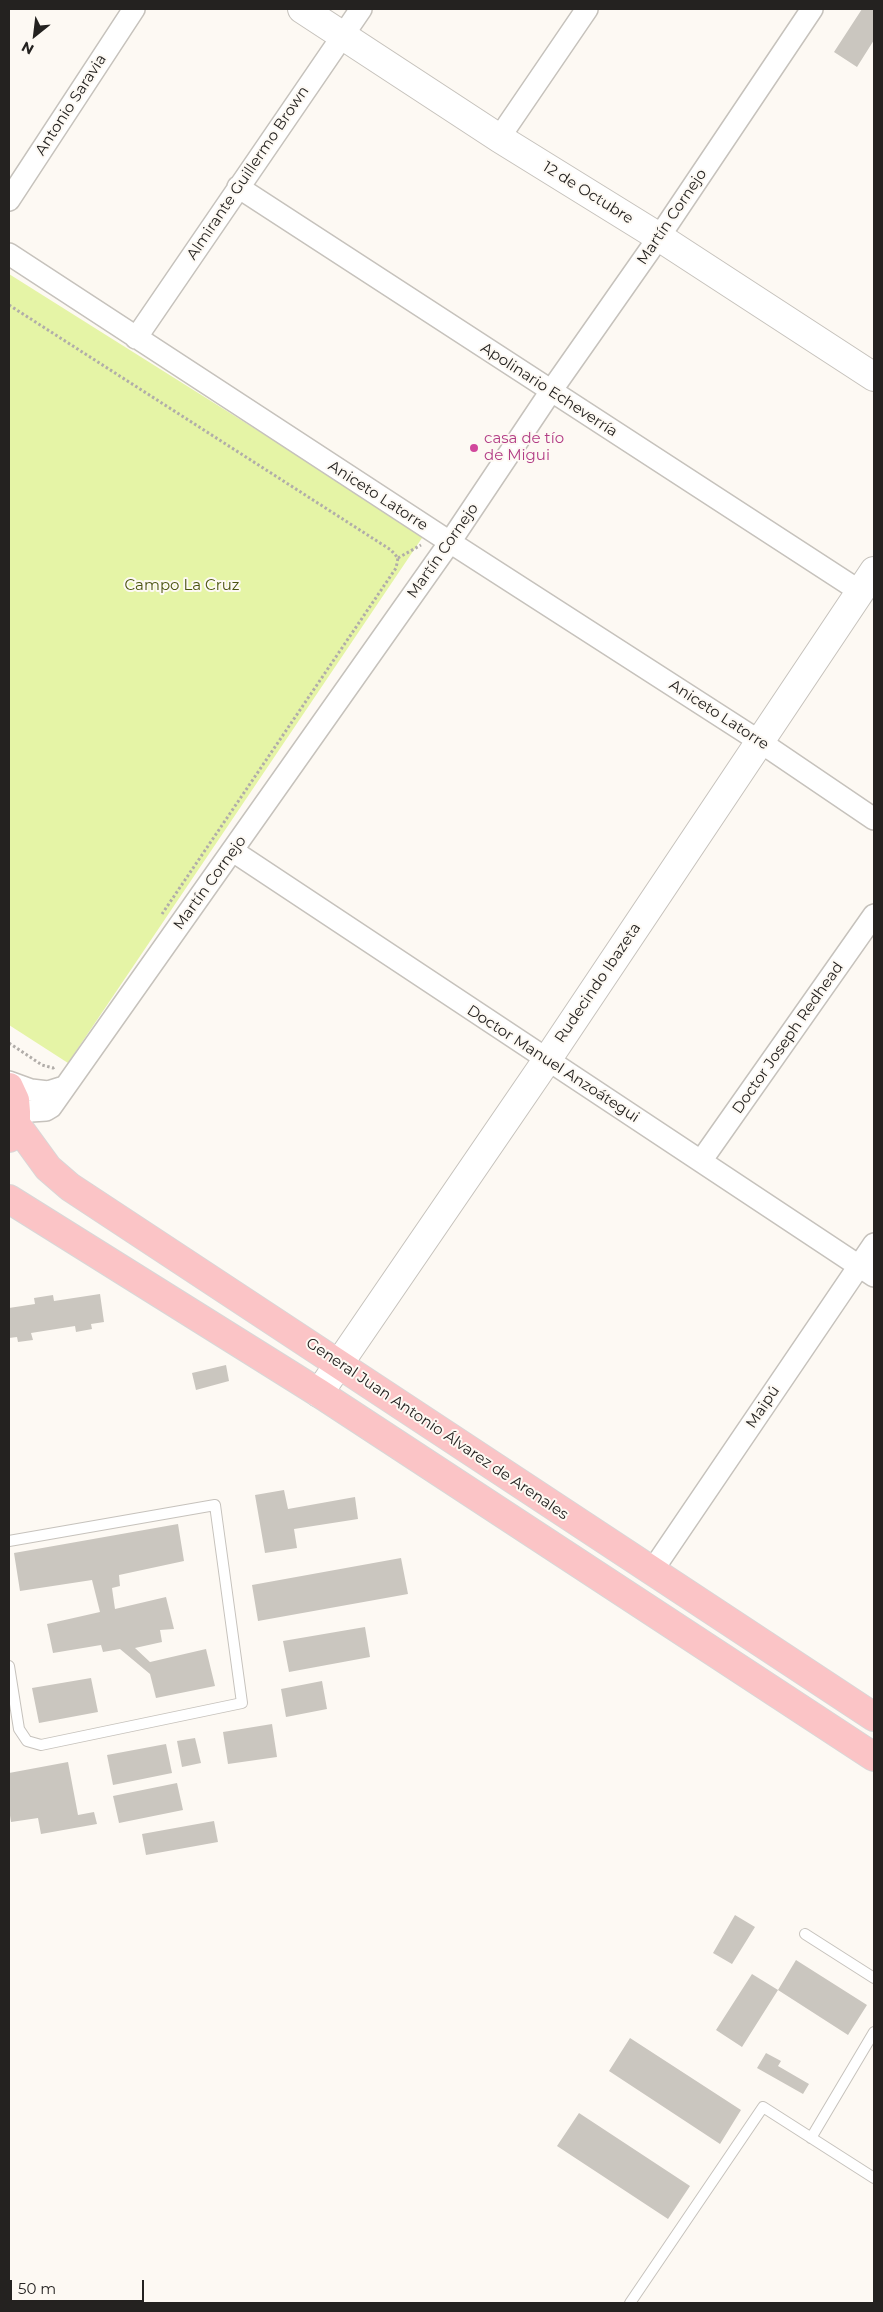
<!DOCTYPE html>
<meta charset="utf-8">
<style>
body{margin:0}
#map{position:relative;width:883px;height:2312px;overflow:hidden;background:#fdf9f3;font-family:Montserrat,sans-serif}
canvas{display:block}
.frame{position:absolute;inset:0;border:10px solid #242220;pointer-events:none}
.north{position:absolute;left:10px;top:10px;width:50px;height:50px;-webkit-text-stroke:4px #fdf9f3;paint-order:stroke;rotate:209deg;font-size:14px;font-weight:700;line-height:20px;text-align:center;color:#242220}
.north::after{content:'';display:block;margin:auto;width:18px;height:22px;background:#242220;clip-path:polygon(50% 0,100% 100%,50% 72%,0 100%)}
.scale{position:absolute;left:10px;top:2280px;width:134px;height:22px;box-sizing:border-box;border:2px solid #242220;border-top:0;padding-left:6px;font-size:15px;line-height:18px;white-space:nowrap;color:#242220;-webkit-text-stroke:4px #fdf9f3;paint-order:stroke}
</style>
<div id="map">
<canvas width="883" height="2312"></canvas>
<div class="frame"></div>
<div class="north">N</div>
<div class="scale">50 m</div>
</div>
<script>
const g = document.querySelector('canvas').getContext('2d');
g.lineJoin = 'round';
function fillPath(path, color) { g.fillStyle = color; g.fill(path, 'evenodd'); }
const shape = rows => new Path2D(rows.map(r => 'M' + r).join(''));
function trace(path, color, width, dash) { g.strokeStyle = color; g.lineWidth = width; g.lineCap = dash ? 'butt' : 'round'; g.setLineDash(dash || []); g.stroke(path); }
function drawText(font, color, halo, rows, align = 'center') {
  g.font = font + ' Montserrat,sans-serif'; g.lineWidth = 4; g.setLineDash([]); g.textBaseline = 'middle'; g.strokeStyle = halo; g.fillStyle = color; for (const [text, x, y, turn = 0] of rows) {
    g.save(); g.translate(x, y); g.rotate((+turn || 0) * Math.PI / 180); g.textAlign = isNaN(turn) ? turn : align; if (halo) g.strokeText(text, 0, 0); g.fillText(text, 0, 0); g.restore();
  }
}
fillPath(shape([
 [9,274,424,535,68,1063,9,1025]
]), '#e5f4a6');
fillPath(shape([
 [862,9,874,9,874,40,857,67,834,52],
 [100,1294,104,1322,91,1324,92,1329,76,1332,75,1326,31,1333,33,1340,18,1342,17,1337,9,1338,9,1308,35,1304,34,1298,53,1295,54,1301],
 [226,1365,229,1381,196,1390,192,1373],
 [284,1490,288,1509,355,1497,358,1519,294,1529,297,1548,265,1553,255,1495],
 [178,1524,184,1561,119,1575,120,1586,112,1588,115,1609,166,1597,174,1629,160,1630,162,1642,135,1648,150,1662,206,1649,215,1686,156,1698,150,1674,120,1649,103,1652,101,1645,53,1653,47,1624,100,1612,92,1580,20,1591,14,1553],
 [401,1558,408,1594,258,1621,252,1585],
 [365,1627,370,1657,289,1672,283,1641],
 [91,1678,98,1712,39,1723,32,1688],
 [322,1681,327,1709,286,1717,281,1689],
 [272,1724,277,1757,228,1764,223,1732],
 [195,1738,201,1763,182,1767,177,1741],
 [166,1744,172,1773,113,1785,107,1755],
 [68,1762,78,1815,94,1812,97,1824,41,1834,38,1818,11,1822,9,1809,9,1773],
 [177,1783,183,1810,119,1823,113,1796],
 [214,1821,218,1842,146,1855,142,1834],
 [735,1915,755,1927,732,1964,713,1953],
 [796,1960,867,2005,848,2035,778,1990],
 [752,1974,778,1990,742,2047,716,2030],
 [630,2038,741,2110,720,2144,609,2071],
 [766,2053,781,2061,778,2066,809,2084,803,2094,757,2068],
 [579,2113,690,2186,668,2219,557,2146]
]), '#cac6bf');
const lane = shape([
 [9,1541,215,1505,242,1703,41,1745,27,1741,19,1729,9,1666],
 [805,1934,874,1978],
 [811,2138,874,2032],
 [630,2303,763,2107,874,2178]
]);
const street = shape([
 [499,138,587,9],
 [238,187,861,592],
 [9,200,134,9],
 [9,254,439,535,759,741,874,819],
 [136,338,361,9],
 [233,851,874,1276],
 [9,1082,31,1090,48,1092,64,1087],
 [16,1112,46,1110,51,1107,450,542,551,391,659,237,812,9],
 [701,1161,874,915],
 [652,1571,874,1244]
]);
const secondary = shape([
 [302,9,499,138,659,237,874,377],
 [319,1393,547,1060,874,571]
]);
const primary = shape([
 [9,1087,15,1100,16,1112,16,1124,9,1138],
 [16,1124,48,1168,70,1187,874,1717],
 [9,1199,319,1393,874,1757]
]);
trace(lane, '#c6c2bc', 12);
trace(street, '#c6c2bc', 24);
trace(secondary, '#c6c2bc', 30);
trace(primary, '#d8d7d7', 30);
trace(shape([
 [9,305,391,550,398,558,396,568,162,914],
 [398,558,421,545],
 [9,1043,42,1065,53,1068,56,1066]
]), '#b1ada9', 3, [2.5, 2.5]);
trace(lane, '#fff', 10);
trace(street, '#fff', 21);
trace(secondary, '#fff', 28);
trace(primary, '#fbc4c6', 28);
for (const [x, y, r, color] of [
 [474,448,5,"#d1479c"]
]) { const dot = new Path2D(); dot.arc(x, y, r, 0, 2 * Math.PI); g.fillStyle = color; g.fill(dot); trace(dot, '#fdf9f3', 2); }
drawText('15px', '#242220', '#fdf9f3', [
 ["Antonio Saravia",71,105,-57],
 ["Almirante Guillermo Brown",248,173,-56],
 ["12 de Octubre",588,193,32],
 ["Martín Cornejo",672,217,-56],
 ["Apolinario Echeverría",549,390,33],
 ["Aniceto Latorre",378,496,33],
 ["Martín Cornejo",443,551,-55],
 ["Aniceto Latorre",719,715,33],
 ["Martín Cornejo",210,883,-54],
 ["Rudecindo Ibazeta",598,983,-56],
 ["Doctor Joseph Redhead",788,1038,-55],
 ["Doctor Manuel Anzoátegui",553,1064,33],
 ["Maipú",763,1407,-56],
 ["General Juan Antonio Álvarez de Arenales",437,1429,34]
]);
drawText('15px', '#b23c85', '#fdf9f3', [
 ["casa de tío",484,439],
 ["de Migui",484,456]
], 'left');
drawText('15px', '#4b5411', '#fdf9f3', [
 ["Campo La Cruz",182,586]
]);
</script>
